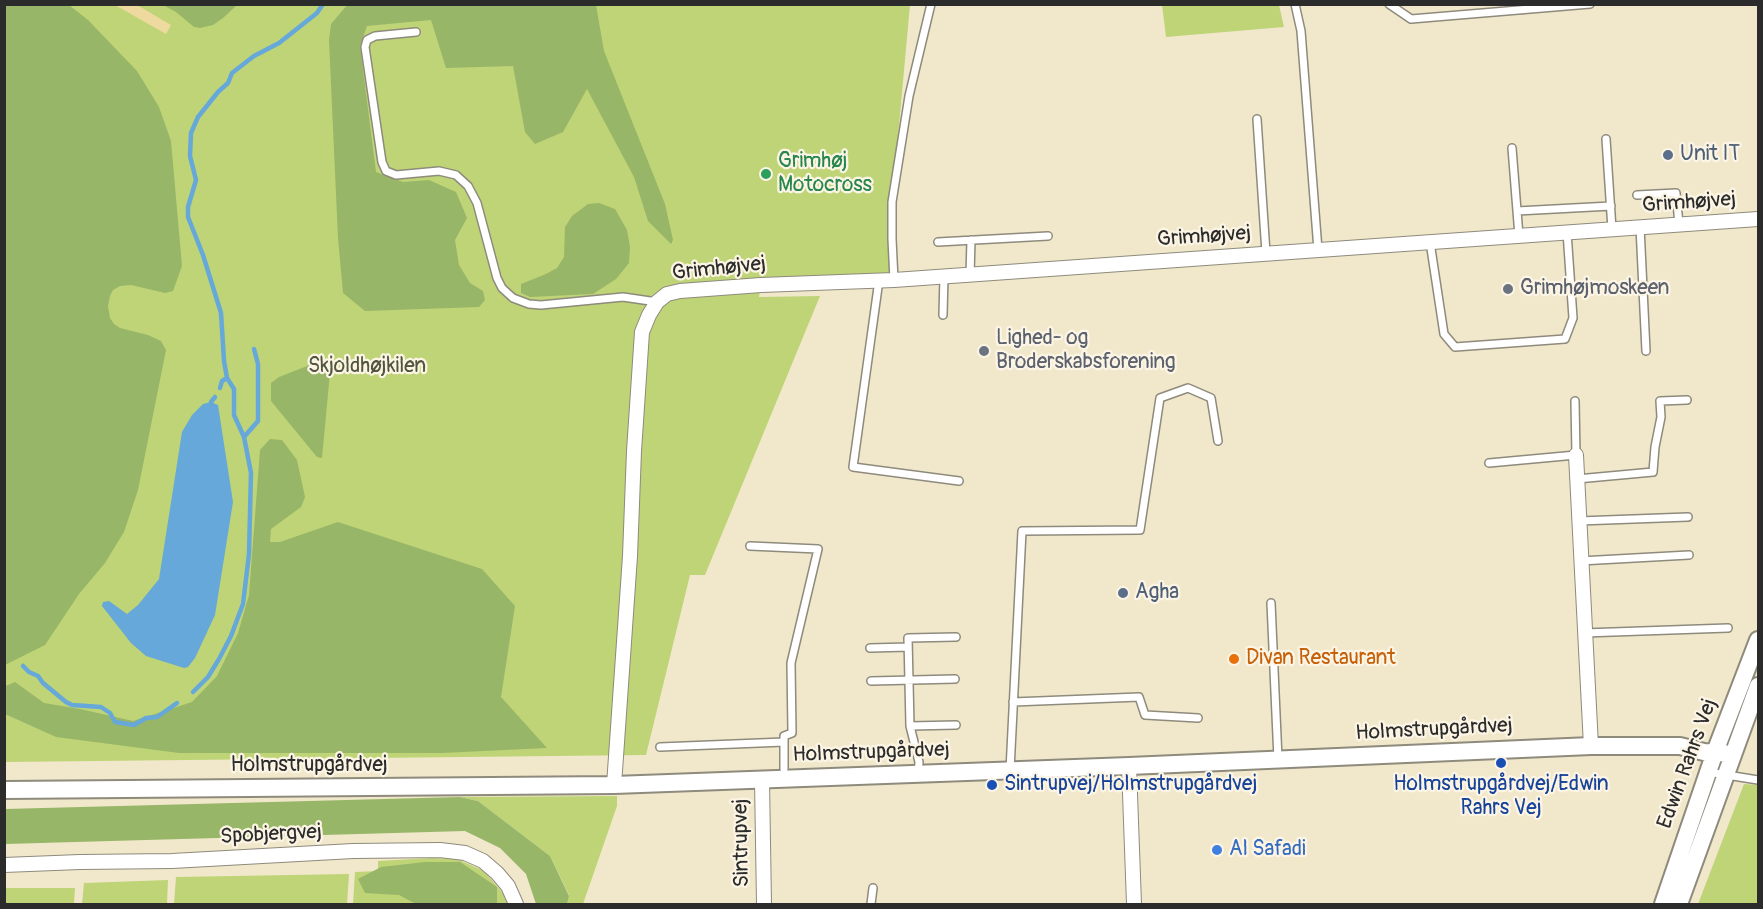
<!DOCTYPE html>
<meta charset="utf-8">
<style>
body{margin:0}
#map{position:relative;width:1763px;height:909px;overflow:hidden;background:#f1e8cc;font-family:Pangolin,sans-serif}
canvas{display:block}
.frame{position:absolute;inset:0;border:6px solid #2b2b2b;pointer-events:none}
</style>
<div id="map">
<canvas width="1763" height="909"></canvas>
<div class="frame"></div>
</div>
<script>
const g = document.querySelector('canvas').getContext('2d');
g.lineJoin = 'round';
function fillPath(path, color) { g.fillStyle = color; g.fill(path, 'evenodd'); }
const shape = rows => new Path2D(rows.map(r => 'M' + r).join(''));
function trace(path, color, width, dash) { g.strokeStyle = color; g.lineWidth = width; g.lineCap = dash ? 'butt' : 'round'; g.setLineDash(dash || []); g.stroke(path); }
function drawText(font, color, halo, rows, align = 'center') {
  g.font = font + ' Pangolin,sans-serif'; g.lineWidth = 4.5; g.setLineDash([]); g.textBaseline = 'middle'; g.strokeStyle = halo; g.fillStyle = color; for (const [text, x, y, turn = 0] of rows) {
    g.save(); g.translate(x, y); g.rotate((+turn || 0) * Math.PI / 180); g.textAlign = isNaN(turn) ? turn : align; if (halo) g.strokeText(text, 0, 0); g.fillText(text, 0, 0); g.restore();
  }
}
fillPath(shape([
 [4,5,910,5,892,202,894,280,761,285,759,297,820,296,705,575,690,575,646,755,5,762],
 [1162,5,1279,5,1284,27,1166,37],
 [1744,784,1758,785,1758,904,1698,904],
 [617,796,617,806,583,904,567,904,569,895,550,856,478,801,460,797],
 [432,858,457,859,484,871,507,898,508,904,353,904,355,872,378,871,378,861],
 [349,874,347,904,174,904,176,877],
 [168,880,167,904,82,904,84,883],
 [5,888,75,888,74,904,5,904]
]), '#bfd477');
fillPath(shape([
 [5,4,69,5,88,20,137,71,159,107,171,141,182,266,173,291,165,293,131,285,120,286,113,290,110,296,108,306,110,318,114,324,120,328,148,335,161,341,166,350,138,490,124,532,105,563,79,594,45,645,5,665],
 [348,4,596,5,604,51,665,204,673,240,671,244,648,221,634,177,587,89,563,132,535,144,525,132,513,66,446,68,431,20,367,26,360,46,376,172,403,182,429,180,456,192,467,218,455,240,459,265,470,283,483,291,485,300,479,307,365,311,343,293,338,238,329,40,331,24],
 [163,5,237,4,237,5,223,18,213,25,200,28,194,27,176,12],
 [599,203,615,209,627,230,630,247,629,263,616,279,593,294,530,297,521,293,521,284,546,274,557,268,564,257,565,227,572,216,588,204],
 [325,359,331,362,322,458,317,457,271,401,271,383,279,377],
 [270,439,282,440,297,460,305,497,301,507,271,529,270,542,280,542,338,522,482,569,515,606,501,697,547,748,442,753,179,753,56,737,5,714,5,690,6,686,15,682,44,703,80,709,133,721,192,702,217,676,238,633,249,595,260,450],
 [460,797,478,801,550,856,569,896,567,904,536,904,526,874,500,848,465,831,5,844,5,809],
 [425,862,460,862,497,887,497,904,416,904,399,895,365,893,358,879,381,867]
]), '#97b668');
fillPath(shape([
 [115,5,137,5,171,25,166,34]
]), '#eeda9e');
fillPath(shape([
 [211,402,218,405,233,502,215,615,195,658,188,667,184,668,146,656,131,643,102,606,103,602,109,601,127,614,138,605,159,579,182,432,192,415,203,404]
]), '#65a8d9');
trace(shape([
 [220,388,222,381,227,378],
 [211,402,215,397],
 [244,437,258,421,258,364,254,349],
 [23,666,29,672,38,676,43,683,66,702,72,705,101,707,110,713,115,722,134,725,146,718,157,717,177,703],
 [193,692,208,677,219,659,231,636,243,604,249,554,251,473,244,437,234,415,234,389,227,378,224,361,221,313,203,255,188,217,188,207,196,180,190,156,191,133,198,117,218,92,228,83,232,73,254,56,279,43,317,13,323,4]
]), '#65a8d9', 4.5);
const service = shape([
 [1295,4,1301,31,1318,250],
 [1389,4,1411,19,1590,4],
 [416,32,375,36,367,40,365,47,382,162,386,171,396,175,439,171,456,175,468,186,477,203,497,278,502,288,513,298,529,304,541,305,623,297,657,302],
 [1257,119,1266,253],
 [1606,139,1612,229],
 [1512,148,1519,236],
 [1637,195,1676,193,1679,224],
 [1517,211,1611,206],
 [1640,227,1646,351],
 [938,242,1048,236],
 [1430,242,1444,334,1455,347,1565,339,1573,318,1567,232],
 [970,275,971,240],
 [879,280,853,467,959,481],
 [894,280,892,239,892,202,909,96,931,4],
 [943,315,944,276],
 [1489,463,1576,455,1575,401],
 [1577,479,1653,472,1655,447,1661,417,1660,401,1687,400],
 [1579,521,1688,517],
 [750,546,818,549,791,663,792,733,784,736,784,769],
 [1580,561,1689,555],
 [1271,603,1278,759],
 [1584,633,1728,628],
 [870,648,908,647],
 [871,681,955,679],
 [1013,702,1139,697,1145,715,1198,718],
 [910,726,956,725],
 [660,747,784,742],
 [1010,770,1022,531,1140,530,1160,398,1188,388,1211,398,1218,441],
 [1708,772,1758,780],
 [918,774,919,762,910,726,908,638,956,637],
 [871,904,873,888]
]);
const minor = shape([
 [1576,455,1591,746],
 [1129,766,1134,904],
 [762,780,764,904],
 [614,785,630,556,634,451,642,332,649,315,657,302,667,294,680,291,761,285,894,280,1758,219],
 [4,865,80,862,172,861,353,851,440,850,465,853,483,861,497,873,508,886,516,904]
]);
const tertiary = shape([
 [4,790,614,785,1129,766,1591,746,1680,746,1704,752,1733,754],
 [1663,904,1715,752,1758,640],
 [1679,904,1758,686]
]);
trace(service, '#8e8a7c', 10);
trace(minor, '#8e8a7c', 16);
trace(tertiary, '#8e8a7c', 20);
trace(service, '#fff', 7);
trace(minor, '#fff', 14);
trace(tertiary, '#fff', 16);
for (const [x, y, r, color] of [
 [1668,155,6,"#5c6f8a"],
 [766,174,6,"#2e9e5b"],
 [1508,289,6,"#6b7280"],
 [984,351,6,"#6b7280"],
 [1123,593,6,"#5c6f8a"],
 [1234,659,6,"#e8710a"],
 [1501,763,6,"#1a4fb4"],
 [992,785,6,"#1a4fb4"],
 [1217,850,6,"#3f7fe0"]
]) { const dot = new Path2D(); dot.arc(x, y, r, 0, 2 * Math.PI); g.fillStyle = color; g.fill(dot); trace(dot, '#fcf5e5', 2); }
drawText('21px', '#4e5e75', '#fcf5e5', [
 ["Unit IT",1680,155],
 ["Agha",1135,593]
], 'left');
drawText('21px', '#27864d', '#fcf5e5', [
 ["Grimhøj",778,162],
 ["Motocross",778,186]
], 'left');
drawText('21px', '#2b2b2b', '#fcf5e5', [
 ["Grimhøjvej",1689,203,-4],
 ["Grimhøjvej",1204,237,-4],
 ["Grimhøjvej",719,269,-6],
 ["Holmstrupgårdvej",1434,730,-3],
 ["Holmstrupgårdvej",871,753,-2],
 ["Edwin Rahrs Vej",1688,764,-70],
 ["Holmstrupgårdvej",309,766],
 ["Spobjergvej",271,835,-3],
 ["Sintrupvej",742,843,-91]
]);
drawText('21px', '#5b616d', '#fcf5e5', [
 ["Grimhøjmoskeen",1520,289],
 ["Lighed- og",996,339],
 ["Broderskabsforening",996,363]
], 'left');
drawText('21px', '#50553e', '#fcf5e5', [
 ["Skjoldhøjkilen",367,367]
]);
drawText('21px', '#c56008', '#fcf5e5', [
 ["Divan Restaurant",1246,659]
], 'left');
drawText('21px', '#164399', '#fcf5e5', [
 ["Sintrupvej/Holmstrupgårdvej",1004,785],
 ["Holmstrupgårdvej/Edwin",1501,785,"center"],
 ["Rahrs Vej",1501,809,"center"]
], 'left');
drawText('21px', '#366cbe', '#fcf5e5', [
 ["Al Safadi",1229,850]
], 'left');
</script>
